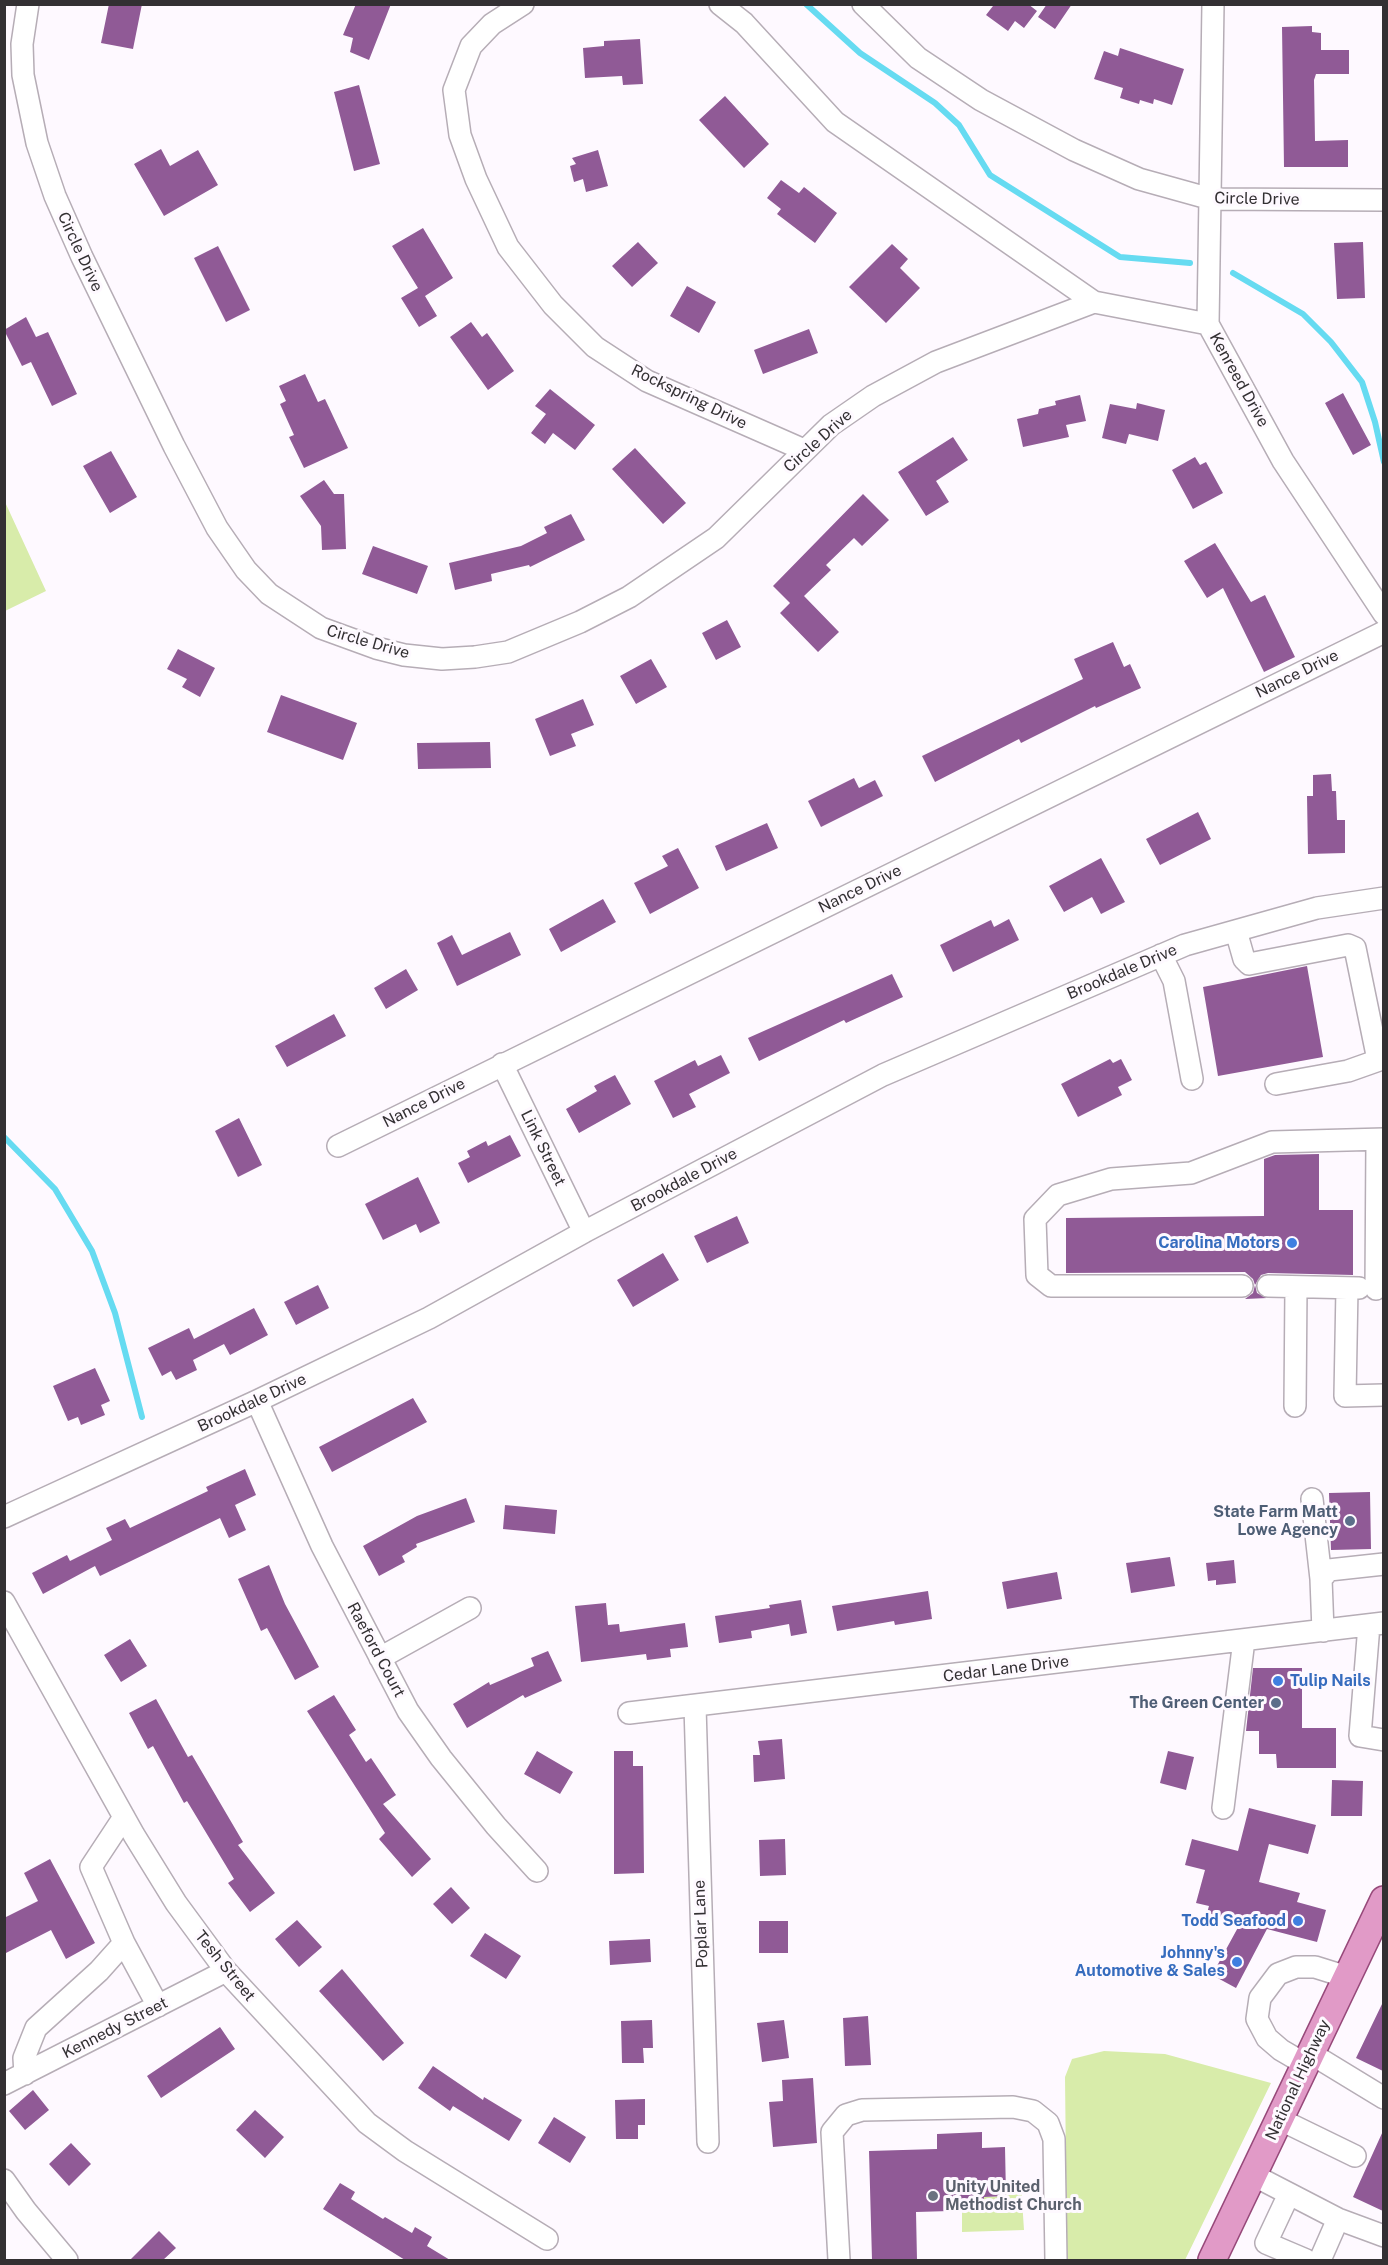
<!DOCTYPE html>
<style>
body{margin:0}
#map{position:relative;width:1388px;height:2265px;overflow:hidden;background:#fef9ff;font-family:"Public Sans",sans-serif}
canvas{display:block}
.frame{position:absolute;inset:0;border:6px solid #333033;pointer-events:none}
</style>
<div id="map">
<canvas width="1388" height="2265"></canvas>
<div class="frame"></div>
</div>
<script>
const g = document.querySelector('canvas').getContext('2d');
g.lineJoin = 'round';
function fillPath(path, color) { g.fillStyle = color; g.fill(path, 'evenodd'); }
const shape = rows => new Path2D(rows.map(r => 'M' + r).join(''));
function trace(path, color, width, dash) { g.strokeStyle = color; g.lineWidth = width; g.lineCap = dash ? 'butt' : 'round'; g.setLineDash(dash || []); g.stroke(path); }
function drawText(font, color, halo, rows, align = 'center') {
  g.font = font + ' "Public Sans",sans-serif'; g.lineWidth = 6; g.setLineDash([]); g.textBaseline = 'middle'; g.strokeStyle = halo; g.fillStyle = color; for (const [text, x, y, turn = 0] of rows) {
    g.save(); g.translate(x, y); g.rotate((+turn || 0) * Math.PI / 180); g.textAlign = isNaN(turn) ? turn : align; if (halo) g.strokeText(text, 0, 0); g.fillText(text, 0, 0); g.restore();
  }
}
fillPath(shape([
 [5,502,46,591,5,611,4,611],
 [1104,2051,1165,2054,1271,2083,1185,2260,1067,2260,1065,2077,1072,2059],
 [1021,2185,1024,2230,962,2232,962,2211,984,2210,984,2197,1006,2196,1006,2187]
]), '#d8ecaa');
trace(shape([
 [806,4,860,53,935,103,959,125,990,175,1120,257,1190,263],
 [1233,273,1303,314,1331,342,1362,382,1375,422,1384,462],
 [4,1137,55,1189,92,1251,115,1313,142,1417]
]), '#66dbf1', 6);
fillPath(shape([
 [109,4,142,4,133,49,101,43],
 [356,4,391,4,369,60,350,52,353,38,343,35],
 [991,4,1028,4,1037,11,1024,28,1015,21,1008,31,986,15,993,6],
 [1047,4,1072,4,1055,29,1038,17],
 [1312,26,1312,32,1321,33,1321,50,1349,50,1349,74,1316,74,1314,80,1315,141,1348,140,1348,167,1284,167,1282,27],
 [640,39,643,84,623,85,622,76,585,78,583,48,604,46,604,41],
 [1120,48,1184,69,1172,105,1154,99,1153,104,1140,100,1139,104,1120,98,1123,88,1094,79,1104,51,1118,56],
 [359,85,380,164,354,171,334,92],
 [725,96,769,144,744,168,699,120],
 [161,149,170,166,198,150,218,185,164,216,134,164],
 [598,150,608,186,586,192,583,179,574,182,570,166,576,164,572,158],
 [781,180,799,193,804,187,837,213,815,243,777,214,781,209,767,198],
 [423,228,453,278,425,296,437,316,419,327,401,298,418,288,392,246],
 [638,242,658,263,632,287,612,266],
 [1363,242,1365,298,1337,299,1334,243],
 [892,244,908,259,900,268,920,288,886,323,849,287],
 [218,246,250,310,226,322,194,258],
 [687,286,716,302,699,333,670,316],
 [26,317,36,337,48,332,77,394,52,406,31,362,22,366,4,330],
 [471,322,482,337,487,333,514,371,488,390,450,337],
 [809,329,818,353,763,374,754,350],
 [305,374,318,402,325,399,348,448,304,468,289,437,294,435,280,404,286,401,279,386],
 [550,389,595,425,575,450,553,433,545,444,531,433,546,414,535,406],
 [1343,393,1371,445,1353,455,1325,403],
 [1080,395,1086,421,1066,425,1069,437,1023,447,1017,419,1038,414,1039,409,1056,405,1055,401],
 [1137,403,1165,410,1158,441,1129,434,1126,444,1102,438,1110,404,1136,409],
 [953,437,968,460,936,481,949,502,926,516,898,472],
 [635,448,686,503,663,524,612,469],
 [111,451,137,497,110,513,83,466],
 [1195,457,1200,465,1206,462,1223,493,1193,509,1172,470],
 [324,480,334,494,344,494,346,549,322,550,321,526,300,496],
 [863,494,889,520,862,546,854,538,826,565,831,570,804,596,839,632,818,652,780,613,790,603,773,586],
 [571,514,585,540,530,567,529,565,491,574,492,581,455,590,449,563,521,546,547,533,544,527],
 [1215,543,1251,602,1265,595,1295,657,1264,672,1223,588,1207,598,1184,561],
 [373,546,428,566,417,594,362,574],
 [727,620,741,647,716,660,702,633],
 [1113,642,1124,667,1130,664,1141,688,1096,708,1095,706,1021,743,1019,739,935,782,922,756,1083,679,1074,659],
 [178,649,215,668,200,697,182,687,187,679,167,669],
 [651,659,667,687,636,704,620,676],
 [281,695,357,723,343,760,267,732],
 [583,699,594,725,571,734,576,746,550,756,535,719],
 [490,742,491,768,418,769,417,743],
 [1331,774,1332,791,1336,791,1337,820,1345,820,1345,853,1308,854,1307,796,1313,796,1313,775],
 [854,778,859,788,875,780,883,796,821,827,808,801],
 [1198,812,1211,839,1160,865,1146,839],
 [767,823,778,848,726,871,715,846],
 [678,848,699,888,650,914,634,883,668,866,662,856],
 [1101,858,1125,902,1101,914,1092,897,1064,912,1049,886],
 [603,899,616,922,561,952,549,929],
 [1009,919,1019,940,953,972,940,945,991,920,994,927],
 [510,932,521,955,457,986,437,943,452,935,462,955],
 [1307,966,1323,1057,1218,1076,1203,987],
 [406,969,418,990,386,1009,374,988],
 [892,974,903,997,846,1023,844,1020,759,1061,748,1038],
 [334,1014,346,1036,287,1067,275,1046],
 [721,1055,730,1073,689,1094,696,1107,673,1118,654,1081,695,1060,698,1066],
 [1110,1059,1113,1063,1121,1059,1132,1080,1118,1087,1122,1095,1078,1117,1061,1084],
 [615,1075,631,1104,579,1133,566,1109,597,1091,594,1086],
 [239,1118,262,1165,238,1177,215,1131],
 [510,1135,521,1156,468,1183,458,1163,470,1157,467,1151,486,1141,488,1146],
 [1319,1154,1319,1210,1353,1210,1353,1275,1268,1273,1261,1275,1255,1285,1257,1293,1267,1298,1245,1299,1253,1293,1255,1285,1253,1279,1245,1272,1066,1273,1066,1218,1264,1216,1264,1159,1275,1155],
 [418,1177,440,1223,420,1233,416,1224,383,1240,365,1204],
 [737,1216,749,1243,707,1263,694,1236],
 [663,1253,679,1280,633,1307,617,1280],
 [318,1285,329,1308,296,1325,284,1302],
 [254,1308,268,1335,230,1355,224,1344,193,1360,197,1370,176,1380,171,1371,162,1376,148,1348,189,1328,194,1339],
 [95,1368,110,1401,101,1405,105,1415,81,1425,78,1417,68,1421,53,1386],
 [413,1398,427,1422,332,1472,319,1447],
 [245,1469,256,1495,235,1505,246,1530,229,1538,220,1518,100,1576,95,1566,43,1594,32,1573,67,1555,70,1561,112,1540,106,1528,125,1519,130,1528,208,1491,206,1487],
 [1370,1492,1371,1549,1331,1550,1329,1493],
 [466,1498,475,1522,416,1544,417,1547,402,1556,405,1562,379,1576,363,1546,417,1516],
 [505,1505,557,1510,555,1534,503,1529],
 [1170,1557,1175,1586,1131,1593,1126,1563],
 [1234,1560,1236,1583,1216,1585,1216,1580,1208,1581,1206,1563],
 [269,1565,285,1604,319,1667,295,1680,267,1628,261,1631,238,1579],
 [1057,1572,1062,1599,1007,1609,1002,1582],
 [928,1591,932,1619,895,1625,894,1621,837,1631,832,1606],
 [801,1600,807,1633,791,1636,789,1624,751,1631,752,1638,719,1643,715,1616,770,1608,769,1605],
 [606,1603,608,1625,619,1624,620,1632,685,1623,688,1647,670,1649,671,1657,647,1660,646,1654,581,1662,575,1606],
 [130,1639,147,1666,121,1682,104,1655],
 [548,1651,562,1681,525,1698,523,1695,467,1728,453,1704,489,1682,490,1685,534,1666,531,1658],
 [1253,1668,1302,1668,1302,1728,1336,1728,1336,1768,1277,1768,1276,1754,1259,1754,1259,1731,1246,1731],
 [334,1695,356,1730,349,1735,366,1762,371,1758,396,1795,383,1804,431,1859,412,1877,379,1839,385,1833,307,1711],
 [156,1699,188,1757,192,1755,243,1842,238,1845,275,1893,250,1912,228,1883,234,1879,187,1801,184,1803,153,1746,148,1749,129,1713],
 [782,1739,785,1779,754,1782,753,1755,760,1755,758,1741],
 [537,1751,573,1772,560,1794,524,1774],
 [614,1751,633,1751,633,1766,643,1766,644,1873,614,1874],
 [1168,1751,1194,1757,1186,1790,1160,1783],
 [1332,1780,1363,1781,1362,1816,1331,1816],
 [1249,1808,1316,1825,1308,1854,1269,1844,1259,1882,1300,1893,1297,1902,1326,1910,1317,1942,1267,1929,1236,1988,1212,1975,1241,1922,1207,1913,1209,1906,1196,1903,1205,1870,1185,1865,1192,1839,1238,1851],
 [785,1839,786,1875,760,1876,759,1840],
 [50,1859,95,1943,66,1959,51,1930,4,1954,4,1918,38,1901,24,1873],
 [451,1887,470,1908,452,1924,433,1904],
 [297,1920,322,1947,299,1967,275,1939],
 [759,1921,788,1921,788,1953,759,1953],
 [485,1933,521,1956,506,1979,470,1956],
 [650,1939,651,1962,610,1965,609,1941],
 [342,1969,404,2043,383,2061,319,1991],
 [1383,2002,1383,2071,1356,2058],
 [868,2016,871,2065,845,2066,843,2018],
 [652,2020,653,2048,643,2048,644,2063,622,2063,621,2021],
 [784,2020,789,2058,762,2062,757,2023],
 [220,2027,235,2049,161,2098,147,2076],
 [433,2066,483,2100,484,2097,522,2120,509,2141,453,2106,450,2111,418,2088],
 [813,2078,817,2143,773,2147,769,2102,783,2101,782,2080],
 [33,2090,49,2110,25,2130,9,2111],
 [645,2099,645,2125,638,2125,638,2139,616,2139,615,2100],
 [255,2110,284,2137,265,2158,236,2130],
 [554,2117,586,2137,570,2163,538,2143],
 [1383,2131,1383,2211,1353,2197],
 [982,2132,982,2148,1005,2147,1006,2196,984,2197,984,2210,916,2212,917,2260,872,2260,869,2151,937,2149,937,2134],
 [71,2143,91,2164,69,2186,49,2164],
 [340,2183,355,2192,351,2199,383,2219,385,2217,412,2233,415,2227,432,2237,427,2246,450,2260,405,2260,323,2209],
 [159,2231,176,2248,163,2260,130,2260]
]), '#905a96');
const minor = shape([
 [28,4,22,44,23,75,37,143,55,196,82,257,174,446,217,528,246,570,269,594,321,628,376,648,404,655,442,659,475,657,508,652,580,622,629,597,716,538,831,425,873,396,936,362,1094,302],
 [523,4,492,24,471,46,454,90,460,135,476,179,508,247,553,305,595,347,647,381,804,450],
 [720,4,744,23,835,122,1094,302,1208,324],
 [863,4,918,58,981,100,1074,150,1139,179,1211,199,1384,200],
 [1213,4,1208,324,1283,461,1384,614],
 [1236,931,1244,959,1249,964,1348,945,1355,948,1377,1055,1384,1059],
 [1161,955,1174,981,1192,1079],
 [502,1064,584,1232],
 [1276,1084,1348,1071,1382,1059],
 [338,1146,1384,632],
 [1242,1286,1051,1286,1037,1275,1035,1219,1058,1195,1111,1179,1191,1173,1272,1142,1384,1139],
 [1268,1286,1359,1288],
 [1347,1288,1345,1396,1384,1395],
 [1376,1289,1377,1140],
 [257,1401,322,1546,408,1711,441,1758,496,1826,537,1871],
 [1295,1406,1296,1287],
 [1312,1499,1321,1579],
 [4,1517,257,1401,429,1318,584,1232,883,1075,1185,945,1317,908,1384,898],
 [4,1602,134,1835,176,1903,226,1971,367,2123,405,2151,547,2239],
 [1369,1625,1360,1736,1384,1740],
 [1323,1631,1321,1579,1329,1570,1384,1564],
 [380,1658,470,1608],
 [695,1706,708,2142],
 [629,1713,1384,1623],
 [1223,1808,1244,1640],
 [124,1943,158,2006],
 [1310,2053,1384,2098],
 [1305,2064,1281,2050,1267,2038,1257,2019,1260,1998,1278,1974,1296,1967,1315,1967,1347,1977],
 [25,2074,24,2058,36,2028,99,1971,124,1943,91,1867,124,1817],
 [4,2084,226,1971],
 [1279,2119,1355,2156],
 [1253,2175,1338,2219,1384,2236],
 [4,2180,26,2211,67,2260],
 [1289,2194,1266,2243,1306,2260],
 [839,2260,832,2132,846,2115,862,2110,1013,2107,1033,2111,1048,2123,1054,2139,1056,2260],
 [1320,2260,1338,2219]
]);
const major = shape([
 [1212,2260,1384,1900]
]);
trace(minor, '#b6adb6', 24);
trace(major, '#97497a', 30);
trace(minor, '#fff', 21);
trace(major, '#e19ac7', 27);
for (const [x, y, r, color] of [
 [1292,1243,6,"#3f7fe0"],
 [1350,1521,6,"#5c6f8a"],
 [1278,1681,6,"#3f7fe0"],
 [1276,1703,6,"#5c6f8a"],
 [1298,1921,6,"#3f7fe0"],
 [1237,1962,6,"#3f7fe0"],
 [933,2196,6,"#6b7280"]
]) { const dot = new Path2D(); dot.arc(x, y, r, 0, 2 * Math.PI); g.fillStyle = color; g.fill(dot); trace(dot, '#fef9ff', 2); }
drawText('16px', '#333033', '#fef9ff', [
 ["Circle Drive",1257,199,1],
 ["Circle Drive",80,252,65],
 ["Kenreed Drive",1239,380,61],
 ["Rockspring Drive",689,397,26],
 ["Circle Drive",818,441,-42],
 ["Circle Drive",368,642,16],
 ["Nance Drive",1297,674,-26],
 ["Nance Drive",860,889,-26],
 ["Brookdale Drive",1122,972,-23],
 ["Nance Drive",424,1103,-27],
 ["Link Street",543,1148,64],
 ["Brookdale Drive",684,1180,-28],
 ["Brookdale Drive",252,1403,-25],
 ["Raeford Court",376,1650,62],
 ["Cedar Lane Drive",1006,1669,-7],
 ["Poplar Lane",701,1924,-92],
 ["Tesh Street",225,1966,51],
 ["Kennedy Street",115,2028,-27],
 ["National Highway",1298,2080,-65]
]);
drawText('bold 16px', '#366cbe', '#fef9ff', [
 ["Carolina Motors",1280,1243],
 ["Tulip Nails",1290,1681,"left"],
 ["Todd Seafood",1286,1921],
 ["Johnny's",1225,1953],
 ["Automotive & Sales",1225,1971]
], 'right');
drawText('bold 16px', '#4e5e75', '#fef9ff', [
 ["State Farm Matt",1338,1512],
 ["Lowe Agency",1338,1530],
 ["The Green Center",1264,1703]
], 'right');
drawText('bold 16px', '#5b616d', '#fef9ff', [
 ["Unity United",945,2187],
 ["Methodist Church",945,2205]
], 'left');
</script>
